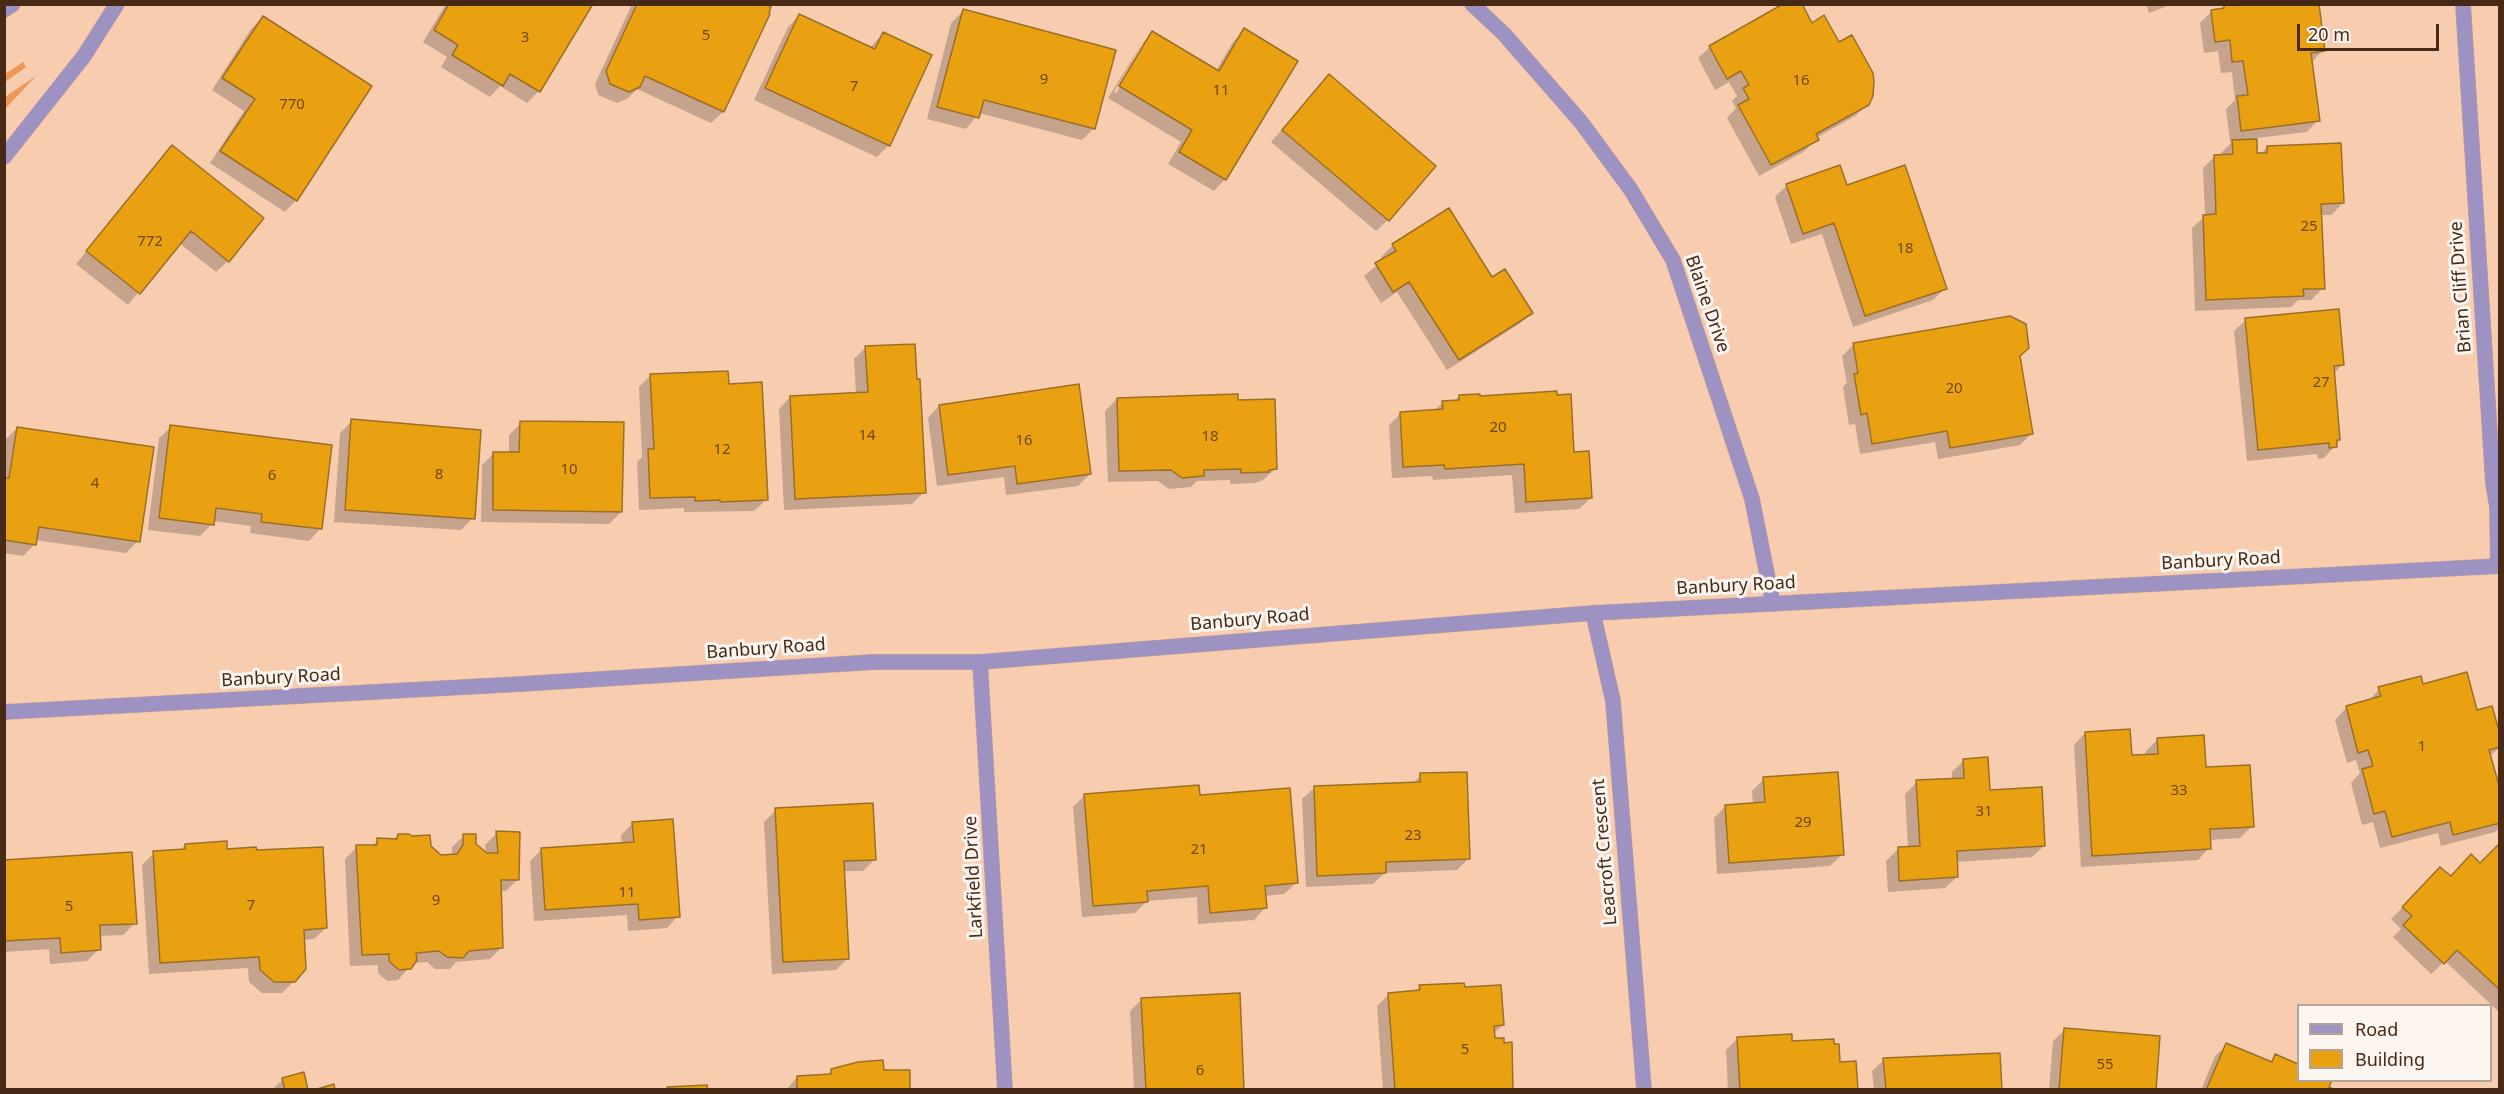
<!DOCTYPE html>
<style>
body{margin:0}
#map{position:relative;width:2504px;height:1094px;overflow:hidden;background:#f7ccaf;font-family:"Noto Sans",sans-serif}
canvas{display:block}
.frame{position:absolute;inset:0;border:6px solid #462a16;pointer-events:none}
.legend{position:absolute;left:2297px;top:1004px;width:195px;height:78px;box-sizing:border-box;background:#fcf5f0;border:2px solid #b3a499;margin:0;padding:8px 10px;list-style:none;font-size:18px;color:#462a16}
.legend li{display:flex;align-items:center;gap:12px;height:30px}
.legend b{width:30px;border:2px solid #b3a499}
.scale{position:absolute;left:2297px;top:24px;width:142px;height:27px;box-sizing:border-box;border:3px solid #462a16;border-top:0;padding-left:8px;font-size:18px;line-height:21px;white-space:nowrap;color:#462a16;-webkit-text-stroke:4px #fcf5f0;paint-order:stroke}
</style>
<div id="map">
<canvas width="2504" height="1094"></canvas>
<div class="frame"></div>
<ul class="legend">
<li><b style="height:8px;background:#9d92c2"></b>Road</li>
<li><b style="height:16px;background:#eaa111"></b>Building</li>
</ul>
<div class="scale">20 m</div>
</div>
<script>
const g = document.querySelector('canvas').getContext('2d');
g.lineJoin = 'round';
function fillPath(path, color) { g.fillStyle = color; g.fill(path, 'evenodd'); }
const shape = rows => new Path2D(rows.map(r => 'M' + r).join(''));
function trace(path, color, width, dash) { g.strokeStyle = color; g.lineWidth = width; g.lineCap = dash ? 'butt' : 'round'; g.setLineDash(dash || []); g.stroke(path); }
function drawText(font, color, halo, rows, align = 'center') {
  g.font = font + ' "Noto Sans",sans-serif'; g.lineWidth = 6; g.setLineDash([]); g.textBaseline = 'middle'; g.strokeStyle = halo; g.fillStyle = color; for (const [text, x, y, turn = 0] of rows) {
    g.save(); g.translate(x, y); g.rotate((+turn || 0) * Math.PI / 180); g.textAlign = isNaN(turn) ? turn : align; if (halo) g.strokeText(text, 0, 0); g.fillText(text, 0, 0); g.restore();
  }
}
fillPath(shape([
 [23,62,26,67,5,82,5,74],
 [36,76,5,109,5,97]
]), '#ef9654');
fillPath(shape([
 [446,4,591,4,539,91,527,103,500,86,490,97,441,67,447,57,423,42],
 [632,4,761,4,768,14,723,112,711,123,637,89,627,99,617,103,598,95,595,84],
 [2146,4,2173,4,2149,13],
 [2224,6,2323,50,2311,63,2318,120,2307,132,2256,138,2256,155,2260,155,2267,147,2343,203,2331,215,2320,215,2323,288,2311,300,2298,300,2291,307,2195,311,2192,228,2205,216,2203,168,2215,156,2221,156,2221,153,2233,141,2230,142,2226,109,2235,100,2232,72,2221,73,2218,51,2204,53,2200,23,2212,11,2219,10],
 [963,11,1094,128,1082,140,979,113,966,129,927,119,951,23],
 [800,15,870,48,883,33,889,145,877,157,754,100,788,27],
 [263,17,296,200,285,212,210,163,244,111,212,90,251,29],
 [1812,25,1839,44,1868,104,1855,116,1816,138,1805,151,1759,176,1727,118,1736,108,1732,101,1737,96,1729,82,1715,90,1698,58,1710,47],
 [1245,30,1225,179,1214,191,1168,164,1181,142,1108,98,1141,45,1153,33,1216,71,1233,42],
 [1142,44,1146,44,1116,93,1114,92],
 [1329,76,1388,220,1376,231,1271,142],
 [172,147,228,261,216,272,179,243,128,305,76,264],
 [1787,185,1846,187,1945,288,1933,300,1853,327,1822,234,1791,244,1775,197],
 [1393,245,1492,279,1531,313,1519,324,1447,370,1397,292,1381,303,1364,276,1383,260,1381,257],
 [2246,320,2343,364,2333,374,2339,439,2335,446,2324,458,2318,459,2317,454,2247,461,2234,331],
 [1854,344,2019,356,2032,433,2020,445,1938,459,1935,442,1860,454,1855,424,1849,425,1843,387,1847,383,1842,356],
 [866,347,924,492,912,504,784,510,779,409,790,397,856,394,854,359],
 [651,375,727,385,766,500,754,511,684,512,684,508,639,510,637,462,642,457,639,387],
 [1459,396,1479,398,1573,453,1591,498,1579,509,1515,513,1512,475,1433,480,1432,476,1392,478,1389,425,1401,413,1434,411,1443,402,1454,401],
 [1117,399,1236,401,1275,469,1263,480,1255,483,1230,484,1230,480,1197,481,1191,487,1169,489,1158,481,1108,482,1105,411],
 [939,406,1090,474,1078,486,1006,495,1004,477,937,486,928,418],
 [352,421,473,518,461,530,334,522,340,433],
 [521,423,621,512,609,524,481,522,482,465,494,453,509,453,509,435],
 [171,427,320,529,309,541,250,533,251,526,213,521,212,524,200,536,148,530,159,438],
 [17,428,138,541,126,553,35,540,35,544,23,556,4,553,4,445,5,440],
 [2422,686,2476,711,2500,739,2500,747,2489,757,2500,795,2500,827,2495,832,2441,846,2438,833,2380,848,2373,822,2362,825,2351,783,2360,773,2356,760,2347,763,2335,720,2346,708,2368,702,2379,689],
 [2085,733,2131,757,2146,756,2145,752,2157,740,2204,768,2252,826,2240,838,2209,840,2209,848,2198,860,2081,867,2074,745],
 [1964,760,1989,792,2044,846,2032,857,1956,862,1957,877,1945,888,1888,892,1886,861,1898,849,1908,848,1905,794,1917,782,1952,780,1952,772],
 [1421,775,1469,858,1457,870,1385,873,1373,884,1306,887,1302,799,1314,788,1412,784],
 [1764,779,1842,855,1830,866,1717,874,1714,818,1726,806,1753,804,1752,791],
 [1085,795,1199,797,1296,883,1284,894,1264,896,1265,908,1254,920,1198,924,1197,897,1147,901,1135,913,1082,917,1073,807],
 [776,810,875,859,863,871,843,871,848,958,836,970,772,974,764,822],
 [633,823,678,916,667,928,628,931,627,915,534,921,530,861,542,849,622,844,621,835],
 [497,833,518,879,506,891,500,891,501,948,490,959,456,962,450,969,435,969,427,962,413,963,398,980,387,981,378,973,378,965,350,966,345,859,357,847,371,847,378,840,393,840,398,835,430,847,441,857,452,856,452,847,464,836,486,853,485,845],
 [185,845,226,850,326,928,314,939,303,940,294,981,282,993,262,993,249,982,248,968,149,974,142,865,154,853,179,851],
 [2500,845,2500,1013,2445,961,2431,974,2393,937,2401,929,2391,919,2441,869,2450,878,2480,865],
 [4,861,135,923,123,935,99,936,99,949,87,961,50,964,49,949,4,952],
 [1420,987,1503,1025,1493,1034,1511,1090,1383,1090,1377,1006,1389,994,1414,992],
 [1142,999,1243,1090,1134,1090,1130,1011],
 [2065,1030,2154,1090,2049,1090,2053,1041],
 [1738,1038,1790,1043,1838,1063,1856,1090,1728,1090,1726,1050],
 [2227,1045,2269,1063,2276,1056,2298,1065,2298,1080,2331,1090,2201,1090,2215,1056],
 [1884,1060,2000,1090,1874,1090,1872,1071],
 [832,1070,883,1072,909,1090,786,1090,797,1077,827,1075],
 [283,1079,306,1090,272,1090]
]), '#0003');
const building = shape([
 [449,4,593,4,540,92,510,74,503,86,452,55,458,45,434,30,449,4],
 [637,4,765,4,771,7,769,13,770,14,724,112,645,76,640,87,629,92,610,84,606,71,637,4],
 [1783,4,1802,4,1812,23,1824,15,1839,42,1852,35,1873,73,1874,81,1873,96,1869,105,1816,134,1819,140,1771,165,1738,105,1749,99,1743,88,1749,85,1741,71,1727,79,1709,46,1783,4],
 [2224,4,2319,4,2325,51,2311,53,2320,121,2241,131,2237,96,2248,95,2243,61,2232,62,2230,40,2215,42,2211,10,2224,8,2224,4],
 [963,9,1116,50,1095,129,984,100,979,118,937,107,963,9],
 [799,14,875,49,883,32,932,55,890,146,765,88,799,14],
 [263,16,372,86,297,201,220,151,255,99,222,78,263,16],
 [1244,28,1298,61,1226,180,1179,152,1192,130,1119,86,1152,31,1219,71,1244,28],
 [1329,74,1436,166,1389,221,1282,130,1329,74],
 [2257,139,2257,153,2267,153,2267,146,2341,143,2344,203,2321,204,2325,289,2303,289,2304,296,2206,300,2203,215,2216,214,2214,155,2233,154,2232,140,2257,139],
 [172,145,264,218,229,262,191,231,140,294,86,251,172,145],
 [1840,165,1847,185,1905,165,1947,289,1865,316,1834,223,1803,234,1786,184,1840,165],
 [1449,208,1492,277,1505,269,1533,313,1459,360,1409,282,1393,292,1375,263,1396,251,1392,244,1449,208],
 [2339,309,2344,365,2334,366,2340,440,2337,440,2337,447,2329,448,2329,443,2258,450,2245,318,2339,309],
 [2010,316,2026,324,2029,348,2020,356,2033,434,1950,448,1947,431,1872,444,1867,413,1861,415,1854,374,1858,373,1853,343,2010,316],
 [915,344,917,379,920,379,926,493,795,499,790,396,868,392,865,346,915,344],
 [728,371,729,384,762,382,768,500,720,502,720,500,695,501,695,497,650,498,648,449,654,449,650,374,728,371],
 [1079,384,1091,474,1017,484,1015,466,948,475,939,405,1079,384],
 [1557,391,1557,395,1571,394,1574,452,1589,451,1592,498,1526,502,1524,464,1445,469,1444,465,1403,467,1400,412,1443,409,1442,401,1459,400,1459,395,1480,394,1480,396,1557,391],
 [1238,394,1238,400,1275,399,1277,469,1269,470,1269,472,1241,473,1241,469,1204,470,1204,476,1182,478,1171,470,1119,471,1117,398,1238,394],
 [351,419,481,430,475,519,345,510,351,419],
 [520,421,624,422,622,512,493,510,493,452,519,452,520,421],
 [170,425,332,445,322,529,261,522,262,514,216,508,214,525,159,518,170,425],
 [17,427,154,447,140,542,39,527,36,545,4,540,4,478,9,478,17,427],
 [2467,672,2477,710,2492,706,2500,734,2500,747,2489,750,2500,789,2500,823,2453,835,2450,822,2392,837,2385,811,2374,814,2362,769,2373,766,2368,750,2358,753,2346,706,2381,696,2378,687,2421,676,2423,684,2467,672],
 [2130,729,2132,755,2158,754,2157,738,2204,735,2206,767,2250,765,2254,827,2210,829,2211,849,2092,856,2085,732,2130,729],
 [1988,757,1990,790,2042,787,2045,846,1957,851,1958,877,1899,881,1898,847,1920,846,1916,780,1964,778,1963,759,1988,757],
 [1467,772,1470,859,1386,862,1386,873,1317,876,1314,786,1420,782,1420,773,1467,772],
 [1838,772,1844,855,1729,863,1725,805,1765,802,1763,777,1838,772],
 [1199,785,1200,795,1290,788,1298,883,1265,886,1267,908,1210,913,1208,886,1147,891,1148,902,1093,906,1084,794,1199,785],
 [873,803,876,860,844,861,849,959,783,962,775,808,873,803],
 [673,819,680,917,639,920,638,904,545,910,541,848,634,842,632,822,673,819],
 [496,831,520,832,519,880,501,880,503,948,469,951,463,958,447,957,439,951,416,953,417,960,411,969,399,970,389,961,389,954,362,955,356,845,377,845,377,838,397,839,398,834,409,834,412,836,430,835,431,846,441,855,457,854,463,845,463,834,476,834,476,844,487,853,498,853,496,831],
 [227,841,227,849,256,847,257,850,323,847,327,928,304,930,306,969,295,982,274,982,260,970,259,957,160,963,153,851,185,849,185,844,227,841],
 [2500,843,2500,990,2457,950,2444,964,2403,925,2412,916,2402,907,2440,867,2451,876,2471,854,2480,863,2500,843],
 [132,852,137,924,100,925,101,950,61,953,60,938,4,941,4,860,132,852],
 [1464,983,1465,987,1501,985,1504,1025,1494,1026,1495,1038,1504,1038,1504,1043,1512,1042,1513,1090,1395,1090,1388,993,1420,990,1419,985,1464,983],
 [1240,993,1244,1090,1146,1090,1141,998,1240,993],
 [2064,1028,2160,1036,2156,1090,2059,1090,2064,1028],
 [1792,1034,1792,1041,1834,1039,1834,1044,1839,1044,1840,1062,1856,1061,1858,1090,1740,1090,1737,1037,1792,1034],
 [2226,1043,2272,1062,2275,1054,2298,1064,2298,1080,2332,1080,2329,1087,2335,1090,2206,1090,2226,1043],
 [2000,1053,2002,1090,1886,1090,1883,1058,2000,1053],
 [883,1060,884,1070,910,1070,910,1090,797,1090,797,1076,831,1074,831,1069,858,1062,883,1060],
 [304,1072,308,1090,285,1090,282,1078,304,1072],
 [334,1084,335,1090,314,1090,334,1084],
 [707,1085,708,1090,667,1090,667,1087,707,1085]
]);
fillPath(building, '#eaa111');
trace(building, '#9c6f26', 1.5);
const minor = shape([
 [1472,4,1504,34,1581,122,1631,190,1673,260,1752,499,1773,604],
 [2463,4,2493,483,2497,507,2498,566],
 [4,157,84,56,117,4],
 [1593,613,1613,701,1644,1090],
 [980,662,1005,1090]
]);
const tertiary = shape([
 [4,10,13,4],
 [4,712,521,684,874,662,980,662,1593,613,2500,566]
]);
trace(minor, '#d0a88d', 16);
trace(tertiary, '#d0a88d', 16);
trace(minor, '#9d92c2', 15);
trace(tertiary, '#9d92c2', 15);
drawText('15px', '#6f4815', null, [
 ["5",706,36],
 ["3",525,38],
 ["9",1044,80],
 ["16",1801,81],
 ["7",854,87],
 ["11",1221,91],
 ["770",292,105],
 ["25",2309,227],
 ["772",150,242],
 ["18",1905,249],
 ["27",2321,383],
 ["20",1954,389],
 ["20",1498,428],
 ["14",867,436],
 ["18",1210,437],
 ["16",1024,441],
 ["12",722,450],
 ["10",569,470],
 ["8",439,475],
 ["6",272,476],
 ["4",95,484],
 ["1",2422,747],
 ["33",2179,791],
 ["31",1984,812],
 ["29",1803,823],
 ["23",1413,836],
 ["21",1199,850],
 ["11",627,893],
 ["9",436,901],
 ["7",251,906],
 ["5",69,907],
 ["5",1465,1050],
 ["55",2105,1065],
 ["6",1200,1071]
]);
drawText('18px', '#462a16', '#fcf5f0', [
 ["Brian Cliff Drive",2461,287,-94],
 ["Blaine Drive",1707,304,71],
 ["Banbury Road",2221,561,-3],
 ["Banbury Road",1736,586,-3],
 ["Banbury Road",1250,620,-5],
 ["Banbury Road",766,649,-4],
 ["Banbury Road",281,678,-3],
 ["Leacroft Crescent",1605,852,-95],
 ["Larkfield Drive",974,877,-93]
]);
</script>
